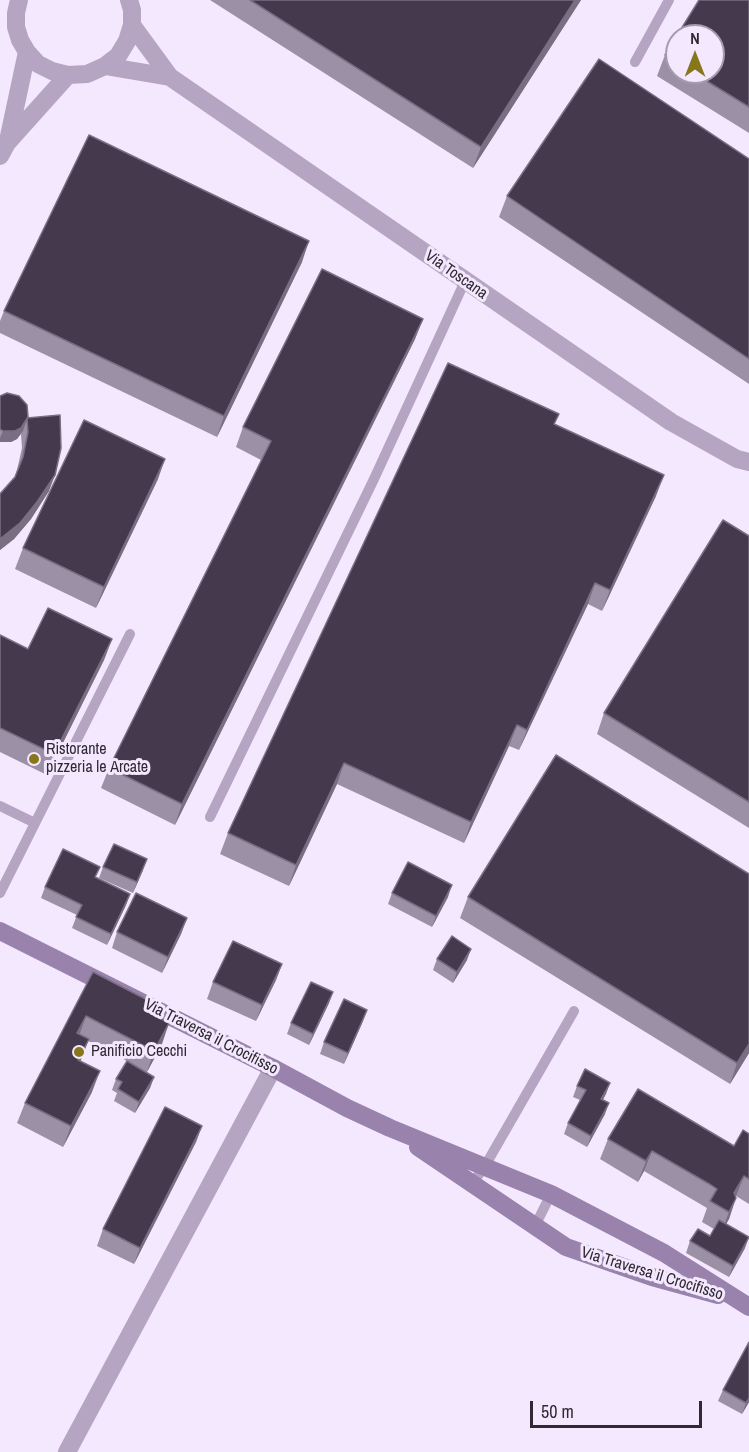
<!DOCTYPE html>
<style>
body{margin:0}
#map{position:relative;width:749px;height:1452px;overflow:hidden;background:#f3e8fd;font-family:"Archivo Narrow",sans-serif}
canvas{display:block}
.north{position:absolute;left:665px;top:24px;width:60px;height:60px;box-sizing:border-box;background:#f3e8fd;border:2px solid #a49cac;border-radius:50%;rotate:0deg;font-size:16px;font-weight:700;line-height:24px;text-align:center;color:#2e2932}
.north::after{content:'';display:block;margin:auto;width:21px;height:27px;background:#86771b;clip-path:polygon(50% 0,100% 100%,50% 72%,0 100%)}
.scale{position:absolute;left:530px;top:1401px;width:172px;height:27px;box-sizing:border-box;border:3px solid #2e2932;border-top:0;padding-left:8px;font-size:18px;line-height:21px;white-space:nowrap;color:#2e2932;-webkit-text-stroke:4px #f3e8fd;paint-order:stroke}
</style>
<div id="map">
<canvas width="749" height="1452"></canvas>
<div class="north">N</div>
<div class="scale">50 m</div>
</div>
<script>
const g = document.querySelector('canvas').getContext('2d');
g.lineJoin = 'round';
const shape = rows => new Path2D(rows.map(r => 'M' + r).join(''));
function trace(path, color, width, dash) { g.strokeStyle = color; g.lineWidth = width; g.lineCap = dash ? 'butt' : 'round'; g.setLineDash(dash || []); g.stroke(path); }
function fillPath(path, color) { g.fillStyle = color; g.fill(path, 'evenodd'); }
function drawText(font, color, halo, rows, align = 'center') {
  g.font = font + ' "Archivo Narrow",sans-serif'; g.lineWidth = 6; g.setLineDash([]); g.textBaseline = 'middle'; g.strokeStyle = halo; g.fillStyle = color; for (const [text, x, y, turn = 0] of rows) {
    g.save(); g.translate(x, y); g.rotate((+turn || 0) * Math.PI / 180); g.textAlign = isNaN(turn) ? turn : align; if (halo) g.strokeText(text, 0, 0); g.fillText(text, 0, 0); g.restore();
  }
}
trace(shape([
 [635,62,669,0],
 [0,806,35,823],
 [210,817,374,479,465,281],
 [0,893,130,634],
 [472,1184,485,1166,574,1011],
 [535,1226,551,1194]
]), '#b5a5c2', 10);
trace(shape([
 [19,0,16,13,16,27,20,40,27,52,38,64,52,71,68,75,87,74,105,66,118,56,127,41,132,25,132,10,129,0],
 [132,25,170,77,671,422,737,459,749,462],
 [105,66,170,77],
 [8,141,27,52],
 [0,156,7,143,68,75],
 [67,1452,273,1068]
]), '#b5a5c2', 18);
trace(shape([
 [0,931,273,1068,347,1108,390,1128,551,1194,664,1253,749,1307],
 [418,1147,566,1247,652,1277,718,1295]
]), '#9982ac', 18);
fillPath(shape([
 [210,0,581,0,473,168],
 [699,0,749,0,749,133,657,76,665,55],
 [677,36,713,36,713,72,677,72],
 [749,159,749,384,499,217,507,196],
 [302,262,217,437,0,333,0,321,4,311],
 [423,319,415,339,175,825,101,788,109,768,261,460,236,447,243,427],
 [0,396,28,418,49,491,31,519,14,539,0,550,0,494,15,477,17,470,22,448,21,434,23,431,17,439,11,442,0,442],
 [555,424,656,496,602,611,588,604,519,750,509,746,464,843,337,784,289,886,220,854,228,833],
 [158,479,96,608,15,569,23,548],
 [749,536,749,828,597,734,604,713],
 [0,635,28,649,112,639,104,660,47,775,0,752],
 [103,867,143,870,133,893,99,878],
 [96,877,130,894,126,905,107,945,72,928,77,915,41,898,45,887],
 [392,893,448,897,432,927,388,904],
 [468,897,749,1053,730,1084,460,918],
 [187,918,181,934,162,973,112,948,117,932],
 [437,959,467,960,453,983,433,970],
 [282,964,276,980,256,1021,207,999,213,982],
 [93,972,153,1015,162,1044,147,1072,135,1066,154,1077,150,1088,135,1113,114,1101,117,1093,112,1090,116,1079,127,1061,88,1041,80,1061,92,1092,63,1147,17,1123,25,1103],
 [333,992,329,1003,309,1045,287,1034,291,1023],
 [363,1021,344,1064,320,1054,324,1042],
 [610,1083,603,1100,605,1114,587,1147,564,1134,568,1123,580,1100,573,1097,577,1086],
 [202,1126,196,1142,134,1264,97,1246,103,1229],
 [749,1134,749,1204,736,1196,729,1219,726,1224,745,1248,729,1277,686,1253,690,1241,710,1236,714,1229,702,1222,707,1208,644,1171,638,1182,600,1159,608,1139,734,1146],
 [723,1390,749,1402,742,1414,718,1401]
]), '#9c90a6');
fillPath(shape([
 [575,0,581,0,473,168,481,147],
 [309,241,302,262,217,437,224,416],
 [423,319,415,339,175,825,182,804],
 [27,419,23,431,17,439,11,442,0,442,0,438,3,431],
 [165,459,158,479,96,608,104,587],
 [55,475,49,491,31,519,14,539,0,550,0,539],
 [664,475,656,496,602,611,610,590],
 [595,583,588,604,519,750,527,730],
 [112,639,104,660,47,775,54,754],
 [517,725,509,746,464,843,471,822],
 [344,763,337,784,289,886,296,865],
 [147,859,143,870,133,893,137,882],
 [452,885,448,897,432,927,436,916],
 [130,894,126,905,107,945,111,934],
 [187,918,181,934,162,973,168,957],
 [471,949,467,960,453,983,457,972],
 [282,964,276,980,256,1021,262,1005],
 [333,992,329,1003,309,1045,313,1034],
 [367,1010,363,1021,344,1064,348,1053],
 [86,1016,79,1036,77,1033],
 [169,1023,162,1044,147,1072,154,1051],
 [89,1039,81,1060,70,1081,78,1060],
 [749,1044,749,1053,730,1084,737,1063],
 [100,1071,92,1092,63,1147,71,1126],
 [154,1077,150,1088,135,1113,139,1102],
 [610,1083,606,1094,597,1110,601,1099],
 [609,1103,605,1114,587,1147,591,1136],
 [202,1126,196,1142,134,1264,140,1248],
 [652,1151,644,1171,638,1182,646,1161],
 [744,1176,736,1196,727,1213,734,1193],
 [736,1198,729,1219,721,1233,729,1212],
 [749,1237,745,1248,729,1277,733,1266],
 [749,1398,749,1402,742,1414,746,1403]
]), '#796e82');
const building = shape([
 [250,0,575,0,481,147,250,0],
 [699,0,749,0,749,107,692,72,713,72,713,36,677,36,677,63,665,55,699,0],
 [599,59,749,159,749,359,507,196,599,59],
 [89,135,309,241,224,416,4,311,89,135],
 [322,269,423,319,182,804,109,768,271,441,243,427,322,269],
 [448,363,559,414,554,424,664,475,610,590,595,583,527,730,517,725,471,822,344,763,296,865,228,833,448,363],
 [7,393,19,396,27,405,28,417,21,428,15,431,3,431,0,429,0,396,7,393],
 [60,415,61,448,55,475,37,502,20,523,0,539,0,494,15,477,23,457,28,432,27,418,60,415],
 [84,420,165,459,104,587,23,548,84,420],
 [723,520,749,536,749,802,604,713,723,520],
 [48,608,112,639,54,754,0,728,0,635,28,649,48,608],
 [556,755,749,874,749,1044,737,1063,468,897,556,755],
 [114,844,147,859,137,882,103,867,114,844],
 [63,849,100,867,95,877,130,894,111,934,76,917,82,905,45,887,63,849],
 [408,862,452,885,436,916,392,893,408,862],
 [136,893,187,918,168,957,117,932,136,893],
 [452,936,471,949,457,972,437,959,452,936],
 [233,941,282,964,262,1005,213,982,233,941],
 [93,972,157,1005,152,1014,169,1023,154,1051,86,1016,77,1033,89,1039,78,1060,100,1071,71,1126,25,1103,93,972],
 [311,982,333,992,313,1034,291,1023,311,982],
 [344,999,367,1010,348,1053,324,1042,344,999],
 [127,1061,154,1077,139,1102,118,1089,122,1082,116,1079,127,1061],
 [585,1069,610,1083,601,1099,609,1103,591,1136,568,1123,586,1090,577,1086,585,1069],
 [638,1089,734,1146,743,1130,749,1134,749,1179,744,1176,734,1193,736,1198,729,1212,710,1201,717,1189,711,1185,652,1151,646,1161,608,1139,638,1089],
 [165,1107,202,1126,140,1248,103,1229,165,1107],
 [719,1220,749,1237,733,1266,690,1241,698,1229,710,1236,719,1220],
 [749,1342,749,1398,746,1403,723,1390,749,1342]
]);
fillPath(building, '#45394e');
trace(building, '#796e82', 1.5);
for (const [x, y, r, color] of [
 [34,759,6,"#86771b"],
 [79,1052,6,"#86771b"]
]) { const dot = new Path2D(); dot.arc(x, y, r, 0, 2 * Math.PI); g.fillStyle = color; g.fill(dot); trace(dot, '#f3e8fd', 2); }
drawText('16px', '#2e2932', '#f3e8fd', [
 ["Via Toscana",456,275,35],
 ["Via Traversa il Crocifisso",211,1037,27],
 ["Via Traversa il Crocifisso",652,1274,17]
]);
drawText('16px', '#2e2932', '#f3e8fd', [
 ["Ristorante",46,750],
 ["pizzeria le Arcate",46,768],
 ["Panificio Cecchi",91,1052]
], 'left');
</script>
